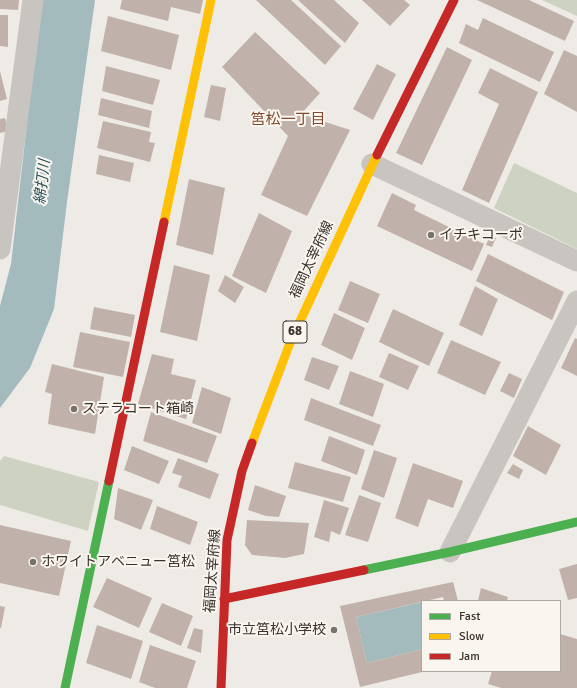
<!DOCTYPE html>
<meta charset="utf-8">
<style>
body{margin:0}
#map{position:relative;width:577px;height:688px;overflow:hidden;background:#eeebe6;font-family:Signika,sans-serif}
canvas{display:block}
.legend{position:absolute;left:421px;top:600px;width:140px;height:72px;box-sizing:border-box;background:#faf6ef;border:1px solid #ada8a1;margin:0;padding:5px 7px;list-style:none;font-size:12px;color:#39322c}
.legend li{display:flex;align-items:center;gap:8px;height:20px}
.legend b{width:20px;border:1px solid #ada8a1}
</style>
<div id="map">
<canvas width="577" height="688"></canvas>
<ul class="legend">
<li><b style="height:5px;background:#4caf50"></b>Fast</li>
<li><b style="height:5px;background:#ffc107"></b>Slow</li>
<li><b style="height:5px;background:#c62828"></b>Jam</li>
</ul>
</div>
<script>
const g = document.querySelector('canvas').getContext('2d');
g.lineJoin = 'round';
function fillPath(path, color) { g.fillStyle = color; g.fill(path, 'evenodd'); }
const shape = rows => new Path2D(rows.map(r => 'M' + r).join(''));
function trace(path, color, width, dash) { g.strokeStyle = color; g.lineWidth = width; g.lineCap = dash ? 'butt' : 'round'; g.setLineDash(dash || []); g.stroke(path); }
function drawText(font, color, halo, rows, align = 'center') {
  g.font = font + ' Signika,"Noto Sans JP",sans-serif'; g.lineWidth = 4; g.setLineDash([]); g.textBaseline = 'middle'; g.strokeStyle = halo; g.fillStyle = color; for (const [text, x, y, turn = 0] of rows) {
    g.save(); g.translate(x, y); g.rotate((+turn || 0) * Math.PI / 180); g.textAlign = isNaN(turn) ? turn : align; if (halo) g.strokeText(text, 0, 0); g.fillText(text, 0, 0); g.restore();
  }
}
fillPath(shape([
 [542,0,577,0,577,16],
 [514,163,577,193,577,249,494,208],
 [4,456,99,482,88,531,0,505,0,461]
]), '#ced3c1');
fillPath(shape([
 [41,0,95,0,67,202,54,309,30,368,0,408,0,306,11,264],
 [422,602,422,649,367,663,356,617]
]), '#a4bbbe');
fillPath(shape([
 [0,0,19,0,18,10,0,9],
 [122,0,203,0,200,14,171,7,168,21,120,9],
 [256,0,291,0,341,46,325,65],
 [298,0,334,0,359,23,345,43],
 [362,0,404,0,410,5,390,26],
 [477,0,529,0,574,21,565,41],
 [0,15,8,15,8,47,0,46],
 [108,16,179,35,171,70,101,51],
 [483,18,554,52,540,82,459,43,466,24,478,30],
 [255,32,320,93,301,114,350,130,307,216,261,195,288,136,222,67],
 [447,47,472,60,422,165,396,153],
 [564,50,577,56,577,112,544,94],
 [377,64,396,74,373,120,353,109],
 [106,66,160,80,153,105,102,91],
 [490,68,538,92,489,203,462,190,499,104,478,93],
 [0,71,7,99,0,101],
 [211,85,226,88,220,121,204,117],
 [101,98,152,111,149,128,98,115],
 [5,118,8,131,0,133,0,119],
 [103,121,151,132,149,142,155,143,150,162,97,148],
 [99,155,134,163,130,182,96,174],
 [189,179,225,188,213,255,176,245],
 [392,193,416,205,414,210,484,244,472,271,377,226],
 [259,213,292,231,266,293,232,276],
 [490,236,496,238,492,247,486,245],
 [488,254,564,292,552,320,476,281],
 [174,265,210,275,197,341,160,332],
 [225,275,244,287,235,303,218,291],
 [350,281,380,294,368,323,338,310],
 [475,286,498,299,482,336,459,325],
 [94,307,135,315,131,337,90,329],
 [393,309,444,333,429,366,379,342],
 [334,313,365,328,352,360,321,345],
 [80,332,130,342,123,377,73,367],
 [575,338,577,339,577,376,561,368],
 [451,340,501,362,485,395,437,373],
 [389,353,419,366,408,390,379,377],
 [152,354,174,359,171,374,196,380,186,419,138,404],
 [312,357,339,366,329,390,304,380],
 [52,364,104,377,95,434,48,424,52,394,45,392],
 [350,371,384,384,373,417,339,404],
 [509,373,522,379,514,398,500,391],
 [202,387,231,398,221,434,192,423],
 [311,398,381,425,373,446,304,420],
 [151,412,217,436,207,463,143,441],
 [528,426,561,445,546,475,513,456],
 [329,436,365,450,357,475,321,461],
 [132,446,169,461,159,484,124,470],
 [374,450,397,458,384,498,361,489],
 [178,458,219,474,210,499,178,487,182,476,172,473],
 [295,462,351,477,343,502,288,488],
 [413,463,463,481,453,508,428,499,418,527,395,518],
 [513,464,523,470,519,479,507,473],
 [255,485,286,496,279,517,266,516,248,510],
 [118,488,153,500,141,530,114,519],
 [359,495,381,503,368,542,345,535],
 [324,500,349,508,340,535,331,531,329,542,314,537],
 [157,506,198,522,190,545,150,529],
 [247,520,309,523,304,554,285,558,252,555,245,545],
 [0,525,71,541,59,596,0,583],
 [577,564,577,598,568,600,559,569],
 [107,578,152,598,139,628,93,607],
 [453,582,458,601,444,601,443,597,356,617,367,663,422,649,422,672,360,687,340,606],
 [481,588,508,597,507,601,478,601],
 [162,603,193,616,181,646,149,632],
 [0,606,5,607,1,628,0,628],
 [97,625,143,641,131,679,86,663],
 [194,628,203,630,201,653,187,648],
 [560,634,577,639,577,688,501,688,488,684,492,671,560,671],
 [150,645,196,661,187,688,155,688,139,682]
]), '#c0b2aa');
trace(shape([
 [372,164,577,261],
 [0,249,33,0],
 [450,552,577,301]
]), '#c8c4bf', 21);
trace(shape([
 [364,570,450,552,577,522],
 [65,688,109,481]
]), '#4caf50', 9);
trace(shape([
 [164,222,211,0],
 [252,443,290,343,377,155]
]), '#ffc107', 9);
trace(shape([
 [377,155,454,0],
 [109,481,164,222],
 [224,599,364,570],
 [221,688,227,540,242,471,252,443]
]), '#c62828', 9);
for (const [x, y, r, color] of [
 [431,235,4,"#78736d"],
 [74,409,4,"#78736d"],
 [33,562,4,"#78736d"],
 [334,630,4,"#78736d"]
]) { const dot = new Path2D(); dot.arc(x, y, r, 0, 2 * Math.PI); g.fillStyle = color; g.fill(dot); trace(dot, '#faf6ef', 1.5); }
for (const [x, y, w] of [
 [295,332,24]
]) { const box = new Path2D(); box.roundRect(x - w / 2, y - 11, w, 22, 3); g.fillStyle = '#faf6ef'; g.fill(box); trace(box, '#39322c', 1); }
drawText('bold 13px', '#39322c', null, [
 ["68",295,332]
]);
drawText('14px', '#39322c', '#faf6ef', [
 ["イチキコーポ",439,235],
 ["ステラコート箱崎",82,409],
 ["ホワイトアベニュー筥松",41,562],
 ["市立筥松小学校",326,630,"right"]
], 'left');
drawText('14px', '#39322c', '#faf6ef', [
 ["福岡太宰府線",312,260,-65],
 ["福岡太宰府線",213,571,-86]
]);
drawText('15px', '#824a2c', '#faf6ef', [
 ["筥松一丁目",288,120]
]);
drawText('italic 15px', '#254f58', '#faf6ef', [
 ["綿打川",43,182,-84]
]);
</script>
